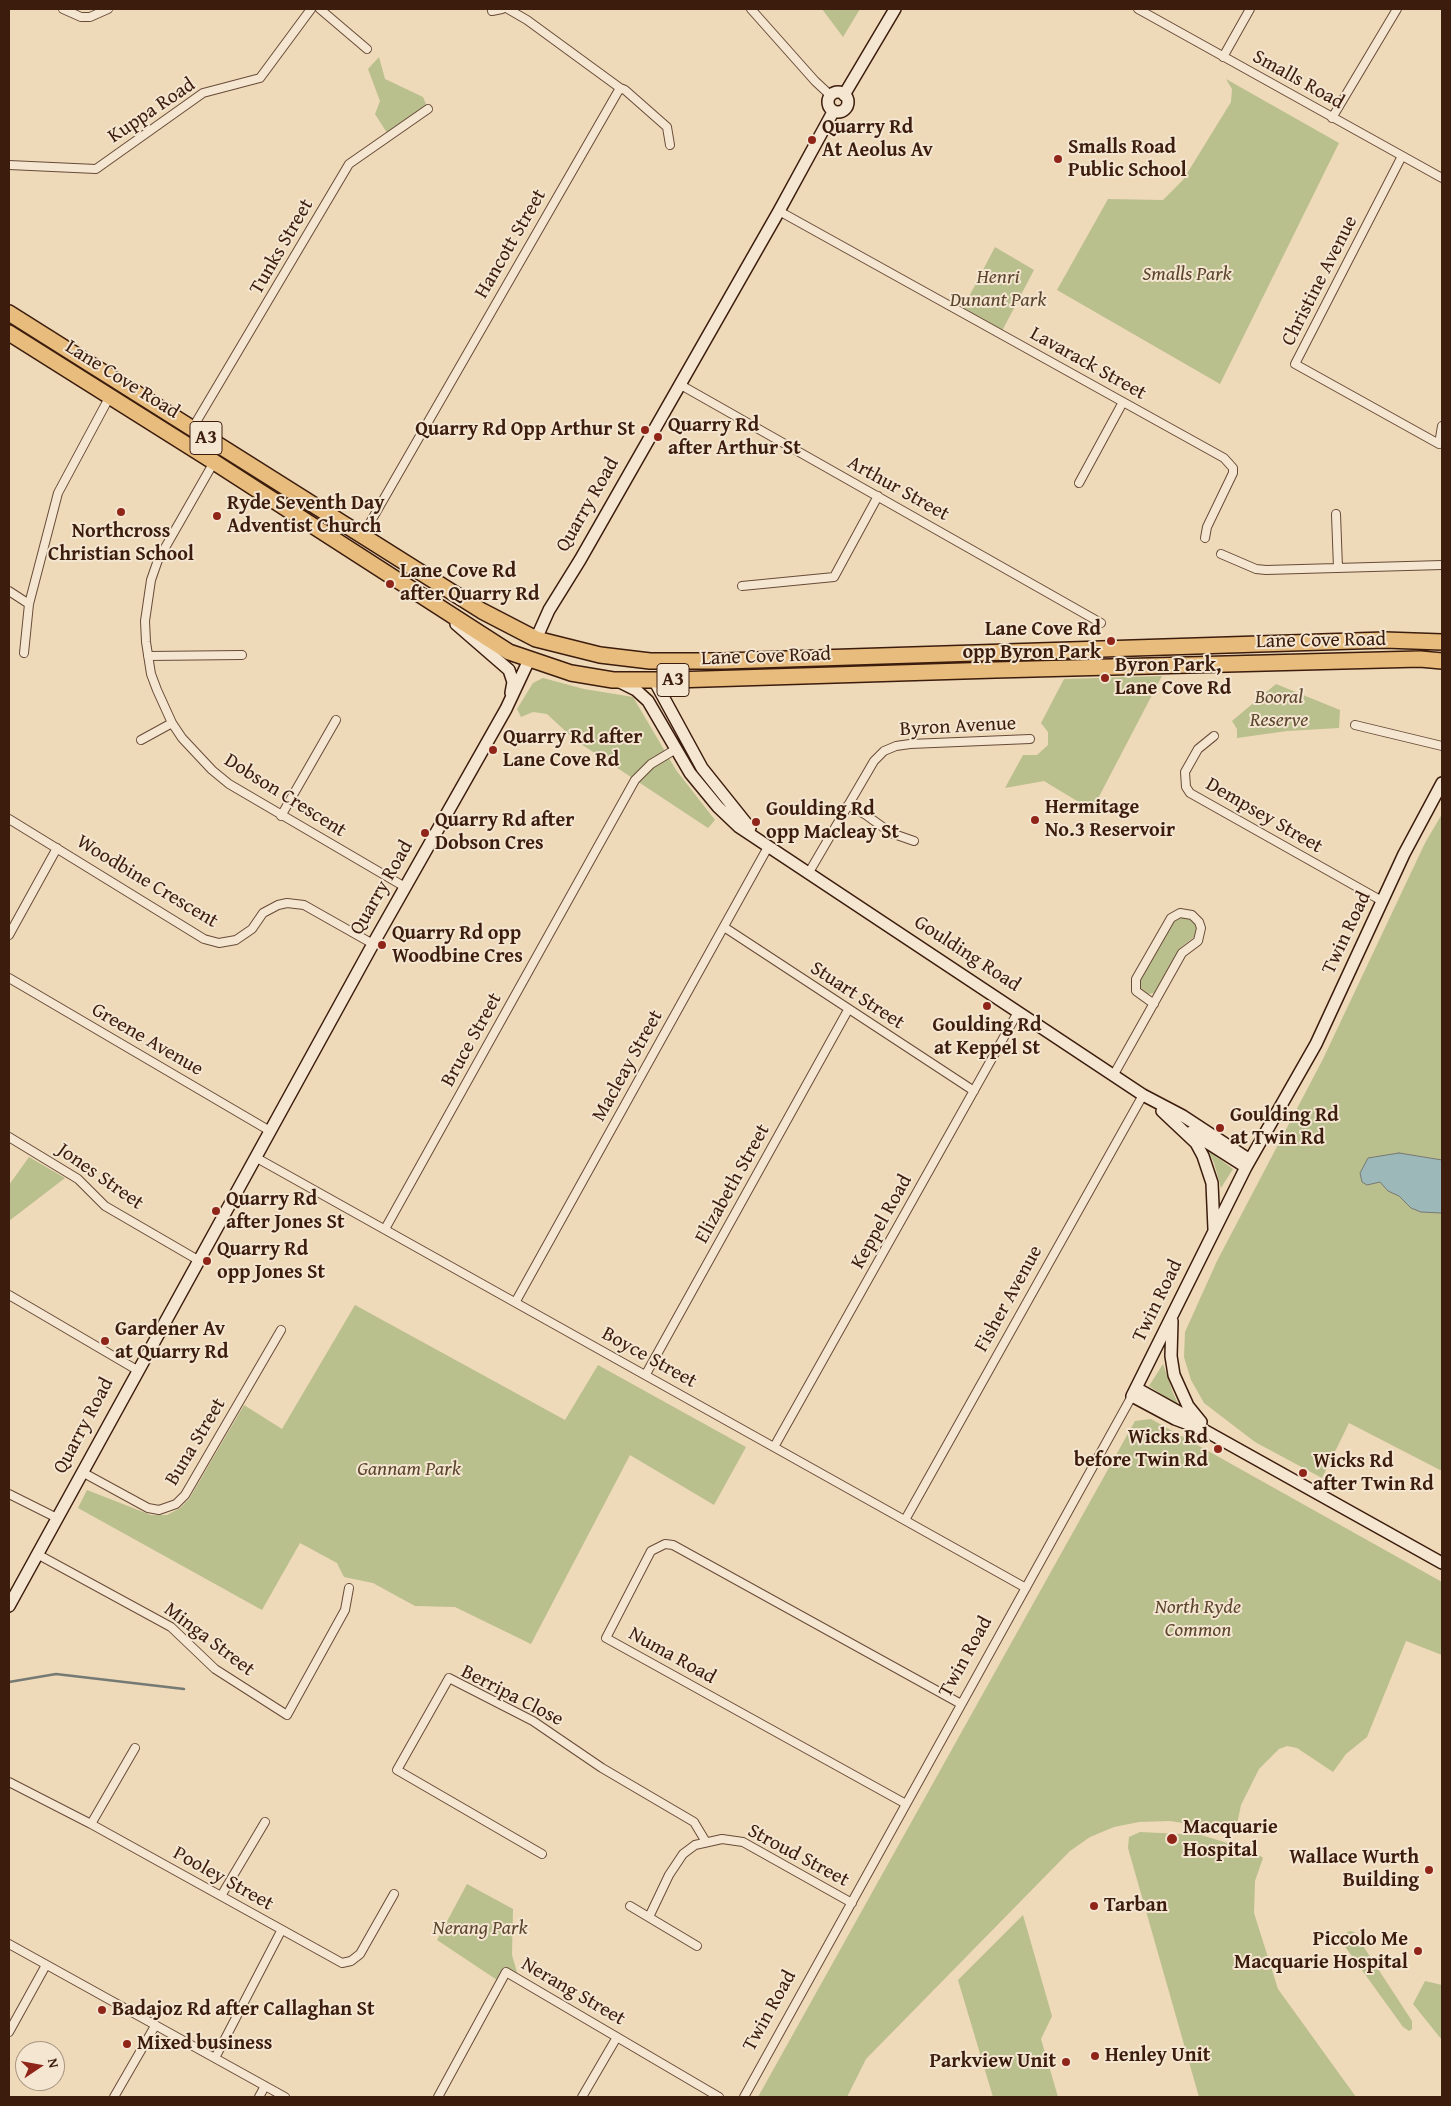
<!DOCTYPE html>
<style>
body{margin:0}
#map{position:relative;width:1451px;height:2106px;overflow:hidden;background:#eed9b8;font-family:"Gentium Book Plus",serif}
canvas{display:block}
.frame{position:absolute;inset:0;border:10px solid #3c1c0d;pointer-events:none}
.north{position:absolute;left:15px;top:2041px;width:50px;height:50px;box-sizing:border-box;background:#f4e6d1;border:1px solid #aa9583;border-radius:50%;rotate:78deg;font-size:14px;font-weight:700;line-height:20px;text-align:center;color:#3c1c0d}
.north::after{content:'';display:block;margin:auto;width:18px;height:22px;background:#8f2418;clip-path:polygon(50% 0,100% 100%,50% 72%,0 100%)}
</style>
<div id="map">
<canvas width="1451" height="2106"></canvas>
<div class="frame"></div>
<div class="north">N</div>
</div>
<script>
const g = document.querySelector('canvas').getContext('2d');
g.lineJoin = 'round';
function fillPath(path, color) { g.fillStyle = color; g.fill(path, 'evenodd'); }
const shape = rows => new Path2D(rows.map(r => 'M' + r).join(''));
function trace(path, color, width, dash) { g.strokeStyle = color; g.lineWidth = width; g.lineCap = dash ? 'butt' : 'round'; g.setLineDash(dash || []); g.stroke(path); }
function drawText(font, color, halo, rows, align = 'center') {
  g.font = font + ' "Gentium Book Plus",serif'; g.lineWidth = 4; g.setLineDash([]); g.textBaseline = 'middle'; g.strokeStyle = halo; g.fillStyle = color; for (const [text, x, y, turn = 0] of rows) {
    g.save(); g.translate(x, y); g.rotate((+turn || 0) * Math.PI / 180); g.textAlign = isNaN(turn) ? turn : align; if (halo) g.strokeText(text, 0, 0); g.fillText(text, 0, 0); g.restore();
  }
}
fillPath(shape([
 [822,9,860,9,843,37],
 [379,57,385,79,423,97,428,109,389,136,375,114,380,101,368,69],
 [1226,79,1339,143,1220,384,1057,290,1108,199,1163,200,1183,180,1231,102,1232,89],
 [995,247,1034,270,1002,331,963,308],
 [1162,676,1092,810,1044,781,1005,788,1023,755,1037,755,1048,745,1048,732,1041,723,1064,679],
 [543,678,584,689,633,697,676,770,715,820,708,828,575,740,547,714,533,712,521,717,517,709,533,683],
 [1276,684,1340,710,1339,728,1287,731,1237,738,1237,729,1232,721],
 [1442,814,1442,1471,1349,1423,1322,1478,1255,1442,1204,1403,1191,1380,1184,1357,1185,1332,1217,1261,1323,1059,1425,843],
 [1180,917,1188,918,1194,922,1197,928,1194,937,1180,948,1155,993,1147,994,1140,988,1140,978,1173,920],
 [1208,1150,1233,1169,1221,1188,1214,1163],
 [29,1157,65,1178,9,1221,9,1185],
 [355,1305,565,1420,598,1365,746,1447,714,1505,630,1455,531,1644,455,1607,415,1606,373,1583,344,1577,337,1563,300,1543,262,1610,78,1508,87,1490,151,1515,167,1515,180,1508,189,1499,244,1405,282,1429],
 [1163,1364,1173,1393,1179,1406,1149,1386],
 [1151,1419,1442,1582,1442,1655,1406,1641,1367,1737,1346,1754,1333,1772,1297,1748,1287,1746,1279,1749,1259,1769,1241,1805,1235,1834,1208,1827,1170,1821,1139,1822,1114,1827,1090,1837,1070,1851,866,2059,847,2097,758,2097,1135,1421],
 [1140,1832,1201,1835,1254,1851,1263,1858,1255,1881,1254,1913,1278,1989,1356,2097,1199,2097,1128,1848,1129,1837],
 [467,1884,513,1909,512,1955,519,1979,506,1972,500,1982,437,1940],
 [1023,1915,1052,2016,1041,2039,1058,2097,993,2097,958,1980],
 [1350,1931,1354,1932,1412,2021,1412,2029,1409,2031,1403,2027,1341,1941,1344,1934],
 [1425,1981,1442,1985,1442,2040,1413,2004]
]), '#babf8e');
const water = shape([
 [1399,1153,1442,1160,1442,1213,1421,1212,1411,1208,1399,1196,1388,1191,1380,1182,1367,1185,1362,1182,1360,1173,1368,1158,1399,1153]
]);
fillPath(water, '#9db8b9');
trace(water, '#767a74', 1);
trace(shape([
 [9,1682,56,1674,184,1689]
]), '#767a74', 2.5);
const street = shape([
 [63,9,81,17,90,17,108,9],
 [320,9,367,49],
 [508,9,527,20,620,88,625,90,667,127,670,145],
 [751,9,815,81,830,95],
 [1138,9,1442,178],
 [492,11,502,9],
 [1223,57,1250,9],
 [1332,118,1397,9],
 [1402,156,1295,364,1439,444,1442,426],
 [9,165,96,169,203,93,260,78,311,9],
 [779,211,1224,458,1233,468,1233,473,1207,527,1205,538],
 [679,384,1101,623],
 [192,429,349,164,428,109],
 [214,462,158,560,151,580,145,621,146,642,151,674,157,690,172,723,182,738,212,770,229,784,405,887],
 [1079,483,1123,402],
 [1336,514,1338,568],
 [363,535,620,88],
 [1221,554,1256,569,1266,570,1442,565],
 [742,586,834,577,878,496],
 [9,591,29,604],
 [24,653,29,604,58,493,110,396],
 [148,656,242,655],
 [1355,725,1442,746],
 [1214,736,1198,749,1185,772,1186,787,1190,793,1382,901],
 [141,740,172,723],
 [848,805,866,815,891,833,914,841],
 [281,816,336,720],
 [9,819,204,939,219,943,236,940,252,929,263,913,278,905,287,903,304,905,373,944],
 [808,874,874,761,884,751,896,746,910,744,1030,739],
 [724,927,974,1091],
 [9,935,57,848],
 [9,978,270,1131],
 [1113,1076,1182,953,1198,941,1201,928,1199,922,1192,915,1180,913,1171,918,1136,979,1136,991,1154,1004],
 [9,1137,78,1179,105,1206,198,1260],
 [255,1157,1026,1588],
 [385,1229,635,780,651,764,676,749],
 [9,1295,137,1370],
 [516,1301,768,847],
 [646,1374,848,1010],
 [774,1447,1018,1012],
 [82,1472,148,1508,159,1510,176,1504,185,1495,281,1330],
 [9,1494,57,1518],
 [905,1520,1143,1095],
 [37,1554,171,1627,215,1669,287,1715,345,1610,349,1588],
 [9,1782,91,1824,342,1963,351,1961,360,1954,394,1894],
 [906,1804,606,1638,651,1551,665,1544,673,1545,961,1704],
 [91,1824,135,1748],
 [542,1854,397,1770,449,1678,533,1721,602,1768,694,1822,706,1842],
 [221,1896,265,1822],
 [630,1906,697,1946],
 [649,1917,669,1875,683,1854,695,1845,722,1839,743,1842,852,1903],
 [9,1944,285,2097],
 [9,2032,46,1965],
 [215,2058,281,1931],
 [114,2097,155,2026],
 [259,2097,265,2086],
 [438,2097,506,1972,719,2097],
 [582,2097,617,2037],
 [744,2097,1132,1396]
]);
const secondary = shape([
 '828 102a10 10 0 1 1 20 0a10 10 0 1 1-20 0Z',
 [844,95,895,9],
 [456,624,509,670,513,682,511,693],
 [536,639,549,610,580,560,779,211,833,112],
 [654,680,702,768,750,828],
 [618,681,636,690,648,701,690,773,718,807,739,827,1143,1095,1183,1116,1250,1160],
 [1162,1111,1196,1143,1203,1156,1212,1183,1214,1229],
 [1191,1132,1246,1167],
 [1172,1321,1171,1356,1174,1375,1188,1406,1201,1422],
 [1136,1388,1179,1412,1202,1429,1442,1563],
 [1202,1429,1175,1419,1132,1396,1246,1167,1316,1044,1404,854,1442,783],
 [9,1606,373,944,506,709,529,660]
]);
const highway = shape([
 [9,313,482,611,536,639,600,655,650,661,724,661,1385,640,1442,642],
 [9,333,214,462,509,652,571,673,613,680,674,680,995,670,1420,659,1442,661]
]);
trace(street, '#684b38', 10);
trace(secondary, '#3c1c0d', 14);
trace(highway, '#3c1c0d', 18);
trace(street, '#f4e6d1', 8);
trace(secondary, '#f4e6d1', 11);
trace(highway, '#e7bc7c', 15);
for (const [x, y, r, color] of [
 [812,140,5,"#8f2418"],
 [1058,159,5,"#8f2418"],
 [645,430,5,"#8f2418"],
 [658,437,5,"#8f2418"],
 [121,512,5,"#8f2418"],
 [217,516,5,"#8f2418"],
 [390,584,5,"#8f2418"],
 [1111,641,5,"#8f2418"],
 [1105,678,5,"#8f2418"],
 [493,750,5,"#8f2418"],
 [1035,820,5,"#8f2418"],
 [756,822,5,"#8f2418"],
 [425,833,5,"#8f2418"],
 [382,945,5,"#8f2418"],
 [987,1006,5,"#8f2418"],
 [1220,1128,5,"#8f2418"],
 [216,1211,5,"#8f2418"],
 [207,1261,5,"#8f2418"],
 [105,1341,5,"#8f2418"],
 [1218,1449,5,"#8f2418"],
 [1303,1473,5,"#8f2418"],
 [1172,1839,6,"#8f2418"],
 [1429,1870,5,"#8f2418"],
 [1094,1906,5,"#8f2418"],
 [1418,1951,5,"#8f2418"],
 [102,2010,5,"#8f2418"],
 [127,2044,5,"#8f2418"],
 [1095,2056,5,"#8f2418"],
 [1066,2062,5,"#8f2418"]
]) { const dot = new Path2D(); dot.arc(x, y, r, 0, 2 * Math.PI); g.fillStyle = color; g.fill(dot); trace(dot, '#f4e6d1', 2); }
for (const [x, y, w] of [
 [206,438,32],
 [673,680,32]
]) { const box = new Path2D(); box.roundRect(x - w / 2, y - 16.5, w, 33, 4); g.fillStyle = '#f4e6d1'; g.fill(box); trace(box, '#3c1c0d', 1); }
drawText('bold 19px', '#3c1c0d', null, [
 ["A3",206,438],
 ["A3",673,680]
]);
drawText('20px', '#3c1c0d', '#f4e6d1', [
 ["Smalls Road",1298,80,29],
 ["Kuppa Road",152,111,-34],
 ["Hancott Street",511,244,-60],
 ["Tunks Street",282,247,-60],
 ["Christine Avenue",1320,281,-63],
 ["Lavarack Street",1088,364,29],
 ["Lane Cove Road",122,380,32],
 ["Arthur Street",898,489,29],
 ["Quarry Road",588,505,-60],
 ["Lane Cove Road",1321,641,-1],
 ["Lane Cove Road",766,657,-2],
 ["Byron Avenue",958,727,-3],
 ["Dobson Crescent",285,796,32],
 ["Dempsey Street",1264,816,30],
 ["Woodbine Crescent",147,882,31],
 ["Quarry Road",382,888,-60],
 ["Twin Road",1347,933,-65],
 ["Goulding Road",967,954,33],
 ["Stuart Street",857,996,33],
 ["Greene Avenue",147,1040,30],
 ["Bruce Street",472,1040,-61],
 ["Macleay Street",628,1066,-61],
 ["Jones Street",100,1177,35],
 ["Elizabeth Street",733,1184,-61],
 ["Keppel Road",882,1222,-61],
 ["Fisher Avenue",1009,1299,-61],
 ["Twin Road",1158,1301,-64],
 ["Boyce Street",649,1358,29],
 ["Quarry Road",84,1426,-62],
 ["Buna Street",196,1442,-59],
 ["Minga Street",209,1640,37],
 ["Numa Road",672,1656,29],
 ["Twin Road",966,1657,-61],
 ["Berripa Close",512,1696,27],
 ["Stroud Street",798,1856,28],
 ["Pooley Street",223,1879,29],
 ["Nerang Street",573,1992,30],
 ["Twin Road",770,2011,-61]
]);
drawText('bold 20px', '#3c1c0d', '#f4e6d1', [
 ["Quarry Rd",822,128],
 ["At Aeolus Av",822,151],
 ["Smalls Road",1068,148],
 ["Public School",1068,171],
 ["Quarry Rd",668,426],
 ["after Arthur St",668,449],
 ["Quarry Rd Opp Arthur St",635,430,"right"],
 ["Ryde Seventh Day",227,504],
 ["Adventist Church",227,527],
 ["Northcross",121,532,"center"],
 ["Christian School",121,555,"center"],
 ["Lane Cove Rd",400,572],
 ["after Quarry Rd",400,595],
 ["Lane Cove Rd",1101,630,"right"],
 ["opp Byron Park",1101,653,"right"],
 ["Byron Park,",1115,666],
 ["Lane Cove Rd",1115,689],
 ["Quarry Rd after",503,738],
 ["Lane Cove Rd",503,761],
 ["Hermitage",1045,808],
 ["No.3 Reservoir",1045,831],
 ["Goulding Rd",766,810],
 ["opp Macleay St",766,833],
 ["Quarry Rd after",435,821],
 ["Dobson Cres",435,844],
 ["Quarry Rd opp",392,934],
 ["Woodbine Cres",392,957],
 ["Goulding Rd",987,1026,"center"],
 ["at Keppel St",987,1049,"center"],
 ["Goulding Rd",1230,1116],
 ["at Twin Rd",1230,1139],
 ["Quarry Rd",226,1200],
 ["after Jones St",226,1223],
 ["Quarry Rd",217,1250],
 ["opp Jones St",217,1273],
 ["Gardener Av",115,1330],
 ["at Quarry Rd",115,1353],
 ["Wicks Rd",1208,1438,"right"],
 ["before Twin Rd",1208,1461,"right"],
 ["Wicks Rd",1313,1462],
 ["after Twin Rd",1313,1485],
 ["Macquarie",1183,1828],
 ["Hospital",1183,1851],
 ["Wallace Wurth",1419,1858,"right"],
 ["Building",1419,1881,"right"],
 ["Tarban",1104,1906],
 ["Piccolo Me",1408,1940,"right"],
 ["Macquarie Hospital",1408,1963,"right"],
 ["Badajoz Rd after Callaghan St",112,2010],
 ["Mixed business",137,2044],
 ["Henley Unit",1105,2056],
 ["Parkview Unit",1056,2062,"right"]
], 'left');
drawText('italic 20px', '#5c452d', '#f4e6d1', [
 ["Smalls Park",1187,275],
 ["Henri",998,278],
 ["Dunant Park",998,301],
 ["Booral",1279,698],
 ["Reserve",1279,721],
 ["Gannam Park",409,1470],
 ["North Ryde",1198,1608],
 ["Common",1198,1631],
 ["Nerang Park",480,1929]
]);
</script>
